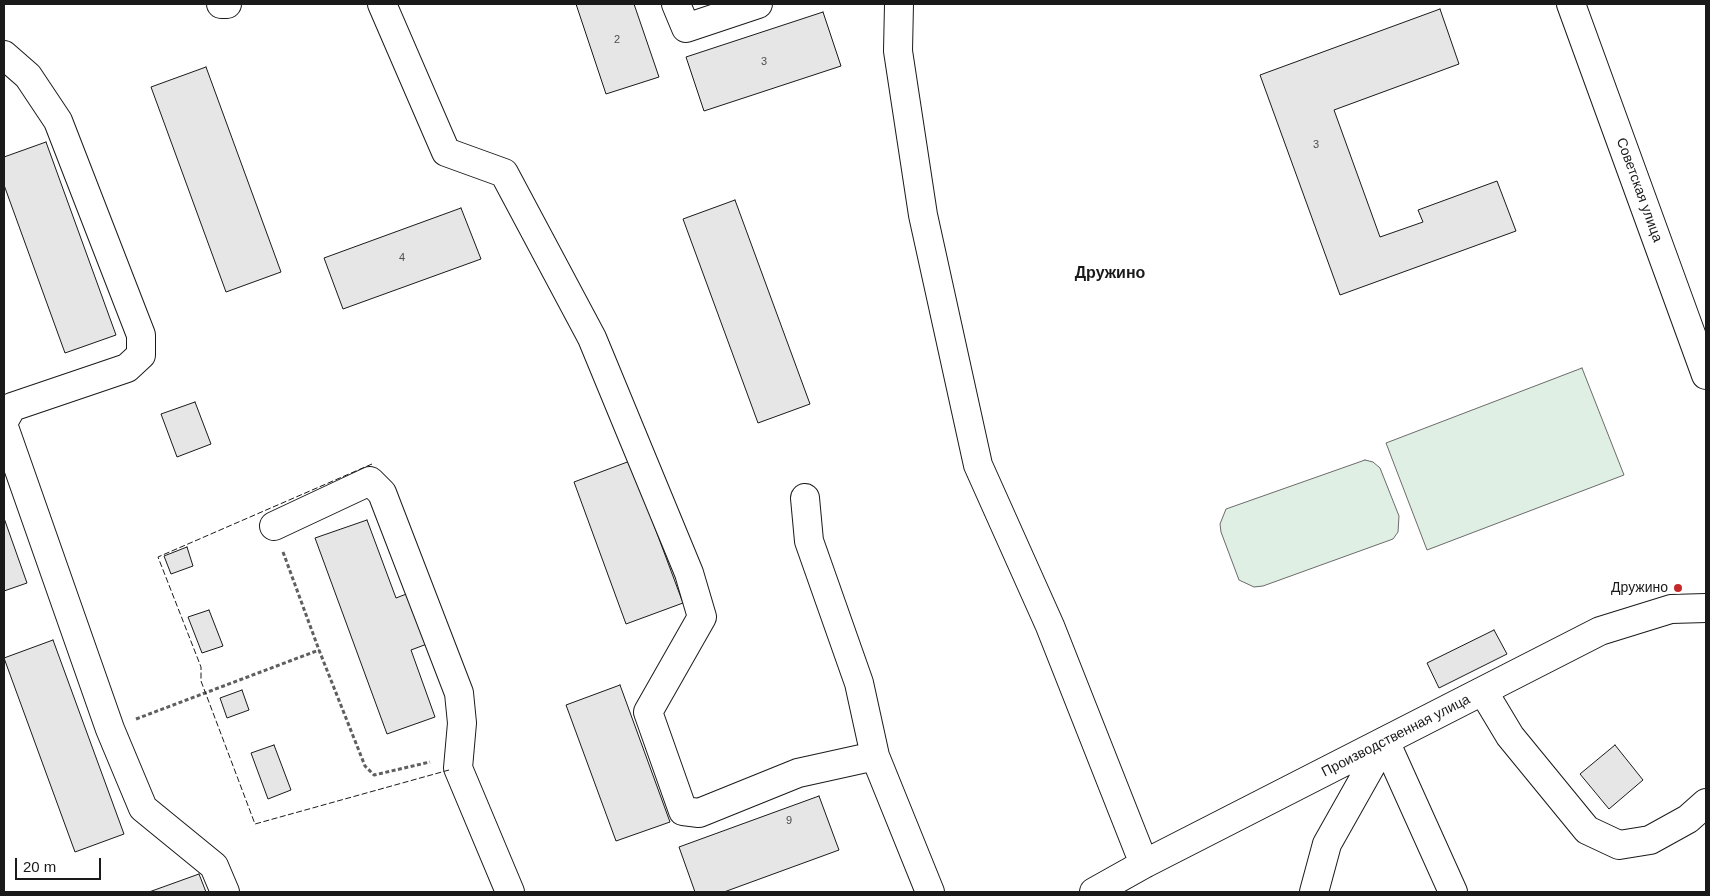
<!DOCTYPE html>
<meta charset="utf-8">
<style>
body{margin:0}
#map{position:relative;width:1710px;height:896px;overflow:hidden;background:#fff;font-family:Arial,sans-serif}
canvas{display:block}
.frame{position:absolute;inset:0;border:5px solid #1a1a1a;pointer-events:none}
.scale{position:absolute;left:15px;top:858px;width:86px;height:22px;box-sizing:border-box;border:2px solid #1a1a1a;border-top:0;padding-left:6px;font-size:15px;line-height:18px;white-space:nowrap;color:#1a1a1a;-webkit-text-stroke:4px #fff;paint-order:stroke}
</style>
<div id="map">
<canvas width="1710" height="896"></canvas>
<div class="frame"></div>
<div class="scale">20 m</div>
</div>
<script>
const g = document.querySelector('canvas').getContext('2d');
g.lineJoin = 'round';
function fillPath(path, color) { g.fillStyle = color; g.fill(path, 'evenodd'); }
const shape = rows => new Path2D(rows.map(r => 'M' + r).join(''));
function trace(path, color, width, dash) { g.strokeStyle = color; g.lineWidth = width; g.lineCap = dash ? 'butt' : 'round'; g.setLineDash(dash || []); g.stroke(path); }
function drawText(font, color, halo, rows, align = 'center') {
  g.font = font + ' Arial,sans-serif'; g.lineWidth = 4; g.setLineDash([]); g.textBaseline = 'middle'; g.strokeStyle = halo; g.fillStyle = color; for (const [text, x, y, turn = 0] of rows) {
    g.save(); g.translate(x, y); g.rotate((+turn || 0) * Math.PI / 180); g.textAlign = isNaN(turn) ? turn : align; if (halo) g.strokeText(text, 0, 0); g.fillText(text, 0, 0); g.restore();
  }
}
const green = shape([
 [1582,368,1624,475,1427,550,1386,443,1582,368],
 [1365,460,1373,462,1380,468,1399,516,1398,532,1393,539,1263,586,1254,587,1239,580,1221,532,1220,524,1226,509,1365,460]
]);
fillPath(green, '#e0efe3');
trace(green, '#6a6a6a', 1);
const building = shape([
 [576,4,634,4,659,77,606,94,576,4],
 [1440,9,1459,64,1334,110,1380,237,1423,222,1418,210,1497,181,1516,231,1340,295,1260,75,1440,9],
 [823,12,841,66,704,111,686,57,823,12],
 [206,67,281,272,226,292,151,87,206,67],
 [46,142,116,335,65,353,4,185,4,157,46,142],
 [735,200,810,404,758,423,683,219,735,200],
 [461,208,481,259,343,309,324,258,461,208],
 [195,402,211,444,177,457,161,414,195,402],
 [630,461,683,603,626,624,574,482,630,461],
 [4,518,27,583,4,591,4,518],
 [367,520,396,598,409,593,427,644,411,650,435,717,387,734,315,538,367,520],
 [187,547,193,566,171,574,164,556,187,547],
 [209,610,223,646,202,653,188,617,209,610],
 [1494,630,1507,654,1439,688,1427,663,1494,630],
 [53,640,124,834,75,852,4,658,53,640],
 [620,685,670,822,616,841,566,705,620,685],
 [242,690,249,710,227,718,220,698,242,690],
 [274,745,291,790,268,799,251,753,274,745],
 [1615,745,1643,780,1609,809,1580,774,1615,745],
 [819,796,839,850,724,892,695,892,679,847,819,796],
 [199,874,206,892,149,892,199,874]
]);
fillPath(building, '#e6e6e6');
trace(building, '#1a1a1a', 1);
const minor = shape([
 [221,4,227,4],
 [382,4,446,152,504,173,592,338,689,573,702,617,648,712,683,811,699,813,798,773,875,756,930,892],
 [676,4,686,28,758,4],
 [899,4,898,51,923,215,978,465,1050,626,1144,864],
 [1571,4,1706,375],
 [4,55,28,76,58,121,141,335,141,355,127,368,12,407,4,421],
 [4,427,110,729,143,808,214,866,225,892],
 [805,498,809,541,859,683,875,756],
 [274,526,370,481,382,493,459,693,462,723,458,768,510,892],
 [1483,691,1510,736,1587,830,1619,845,1650,840,1688,819,1706,803],
 [1385,741,1453,892],
 [1094,892,1144,864,1600,631,1671,609,1706,608],
 [1314,892,1327,844,1385,741]
]);
trace(minor, '#1a1a1a', 30);
trace(shape([
 [283,552,319,650,365,766,374,775,430,762],
 [136,719,319,650]
]), '#5f5f5f', 3, [4, 2.5]);
trace(minor, '#fff', 28);
trace(shape([
 [372,464,158,557,201,667,201,681,255,824,449,770]
]), '#1a1a1a', 1, [6, 2.5]);
for (const [x, y, r, color] of [
 [1678,588,5,"#c62828"]
]) { const dot = new Path2D(); dot.arc(x, y, r, 0, 2 * Math.PI); g.fillStyle = color; g.fill(dot); trace(dot, '#fff', 2); }
drawText('11px', '#4d4d4d', null, [
 ["2",617,40],
 ["3",764,62],
 ["3",1316,145],
 ["4",402,258],
 ["9",789,821]
]);
drawText('14px', '#1a1a1a', '#fff', [
 ["Советская улица",1639,190,70],
 ["Производственная улица",1396,736,-27]
]);
drawText('14px', '#1a1a1a', '#fff', [
 ["Дружино",1668,588]
], 'right');
drawText('bold 16px', '#1a1a1a', '#fff', [
 ["Дружино",1110,274]
]);
</script>
